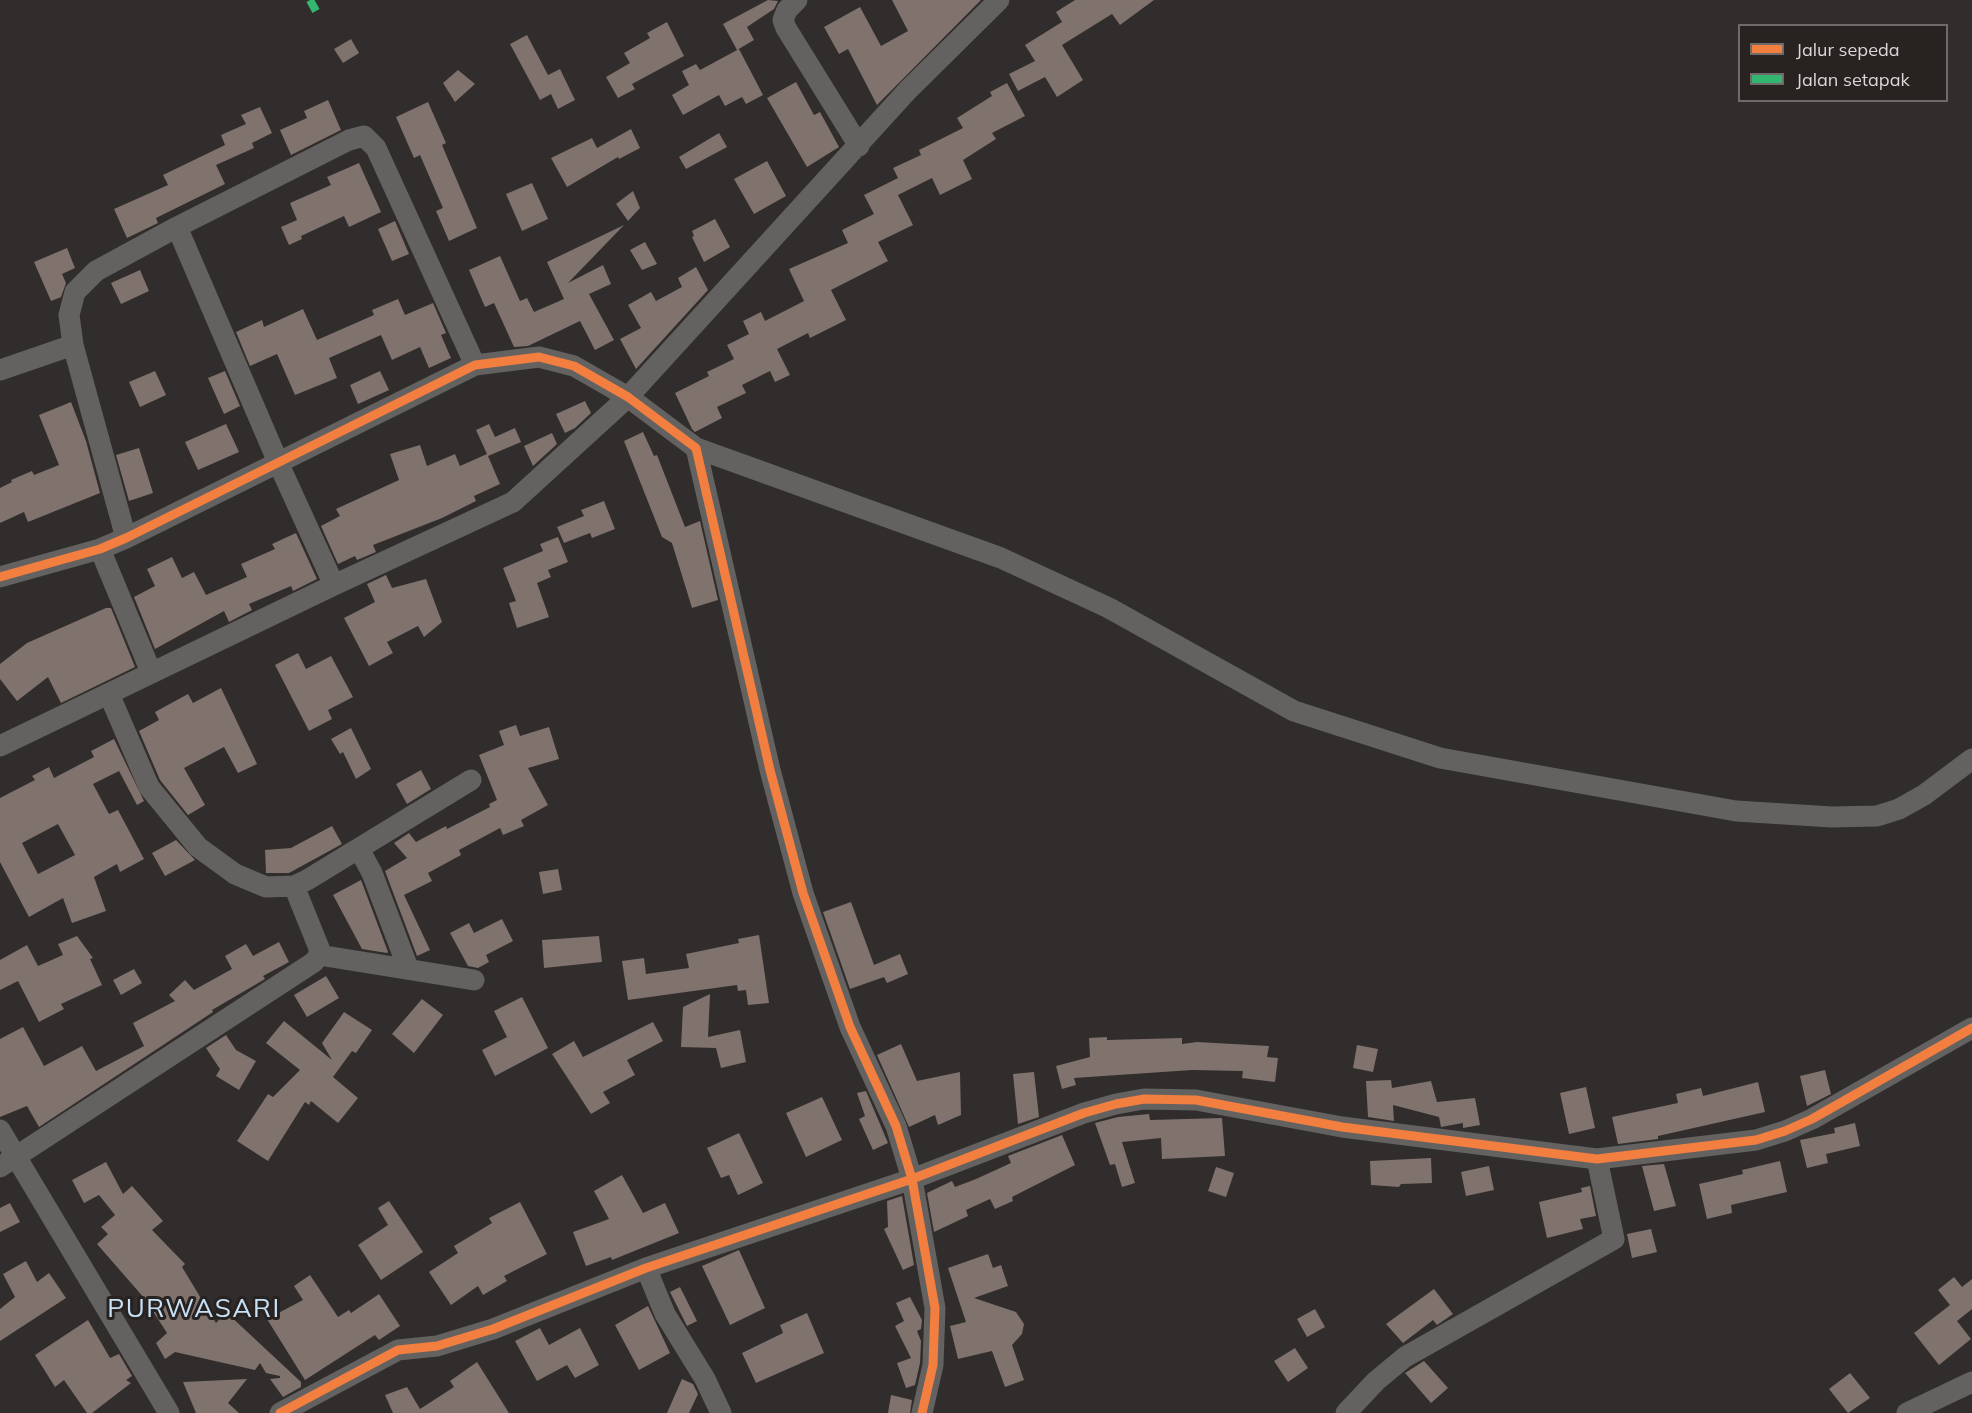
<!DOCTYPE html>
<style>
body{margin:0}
#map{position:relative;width:1972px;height:1413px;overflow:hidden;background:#302d2c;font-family:Mulish,sans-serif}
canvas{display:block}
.legend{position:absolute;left:1738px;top:24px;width:210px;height:78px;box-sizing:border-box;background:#282221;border:2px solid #706b6a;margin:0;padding:8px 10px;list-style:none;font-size:18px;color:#dcd8d7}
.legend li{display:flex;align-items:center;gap:12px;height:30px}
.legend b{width:30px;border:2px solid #706b6a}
</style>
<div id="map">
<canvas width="1972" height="1413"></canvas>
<ul class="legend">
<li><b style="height:8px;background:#f27e40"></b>Jalur sepeda</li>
<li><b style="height:8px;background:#33b770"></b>Jalan setapak</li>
</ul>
</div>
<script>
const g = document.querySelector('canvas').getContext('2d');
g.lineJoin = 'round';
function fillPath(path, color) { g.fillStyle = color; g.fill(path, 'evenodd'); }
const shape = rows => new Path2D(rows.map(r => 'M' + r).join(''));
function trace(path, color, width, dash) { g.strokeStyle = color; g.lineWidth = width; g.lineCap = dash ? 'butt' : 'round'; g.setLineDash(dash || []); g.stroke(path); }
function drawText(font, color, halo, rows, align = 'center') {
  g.font = font + ' Mulish,sans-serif'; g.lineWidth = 6; g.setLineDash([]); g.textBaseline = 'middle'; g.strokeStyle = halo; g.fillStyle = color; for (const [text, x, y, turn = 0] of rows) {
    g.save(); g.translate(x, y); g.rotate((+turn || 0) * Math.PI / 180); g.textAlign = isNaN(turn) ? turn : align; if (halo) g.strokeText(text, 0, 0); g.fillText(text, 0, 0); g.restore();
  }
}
fillPath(shape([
 [768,0,778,1,774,9,747,27,754,40,737,50,723,24],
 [892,0,981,0,877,105,848,49,839,54,824,27,860,7,881,46,908,31],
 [1075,0,1154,0,1120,25,1112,14,1062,45,1083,80,1057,97,1045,77,1018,91,1009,74,1035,61,1025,45,1062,22,1056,12],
 [667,22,684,56,632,84,635,89,618,98,606,77,630,63,624,53,650,38,647,33],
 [527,35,548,75,560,69,575,100,558,109,551,94,540,100,510,44],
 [351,39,359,53,343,63,334,49],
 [739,49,763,95,746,104,742,97,725,106,719,95,683,115,672,95,689,85,682,71,696,64,700,70],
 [458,70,475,84,455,102,443,83],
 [796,82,814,115,820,112,839,147,807,167,767,98],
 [1007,83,1025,116,992,133,996,139,963,160,972,179,940,195,932,178,898,195,913,225,878,242,888,261,831,290,846,320,810,338,808,333,777,349,790,375,775,382,770,371,742,385,746,393,717,407,722,418,695,432,692,429,675,393,709,376,707,372,734,359,727,345,749,334,743,321,761,312,765,321,804,301,789,269,848,243,842,230,874,214,864,195,898,178,893,168,921,155,919,150,963,128,957,118,992,96,990,92],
 [328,100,341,130,291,155,280,130,307,118,304,111],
 [428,102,446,143,442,145,477,228,449,241,436,211,443,208,420,155,414,158,396,117],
 [260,107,272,133,252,143,254,148,216,165,225,184,156,218,158,223,127,238,114,209,168,185,163,175,225,145,221,135,246,124,241,115],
 [631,129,640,148,619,159,618,157,567,187,551,158,592,138,597,148],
 [719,133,727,147,686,169,679,157],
 [767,161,786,196,754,214,734,179],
 [359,163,381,212,349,227,344,216,301,236,302,239,289,245,281,227,297,220,290,203,331,185,327,177],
 [532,183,548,219,522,231,506,194],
 [633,191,640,208,628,221,616,204],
 [715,219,730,247,704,262,692,237,694,236,692,231],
 [395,221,409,254,392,261,378,229],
 [624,225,568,283,603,265,611,284,589,294,614,340,595,350,580,321,528,346,514,347,494,303,485,307,469,270,500,256,520,301,527,298,534,312,564,299,547,262],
 [645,242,657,264,642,270,630,250],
 [67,248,75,268,62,274,66,283,61,297,51,301,34,262],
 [696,267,708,290,636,369,620,339,641,328,628,305,651,292,656,301,682,287,678,278],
 [140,270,149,291,121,304,111,283],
 [398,299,405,315,433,303,446,333,441,335,451,358,429,368,420,347,392,360,381,335,329,358,337,378,295,395,277,354,250,366,236,332,262,320,264,327,303,309,317,340,374,315,372,310],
 [155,371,166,395,140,407,129,382],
 [225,371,240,406,224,414,208,378],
 [380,371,389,390,358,404,350,385],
 [585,401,591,413,575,428,565,433,556,414],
 [71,402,86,441,100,493,28,522,24,512,0,523,0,488,12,482,11,480,32,471,34,475,59,465,39,415],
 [226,424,239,452,198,470,185,442],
 [489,424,495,437,515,428,521,442,488,456,500,484,474,496,476,501,442,518,373,545,376,552,357,560,355,556,338,564,321,526,340,516,336,509,399,480,390,454,420,445,427,466,455,454,460,466,487,454,476,430],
 [643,432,654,456,657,455,685,527,700,521,718,600,692,608,672,543,662,537,624,441],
 [552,433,557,444,533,466,524,446],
 [139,448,153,493,129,501,116,455],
 [604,501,615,529,592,538,590,533,564,543,557,527,584,516,581,510],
 [296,533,317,579,293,591,291,586,249,604,252,610,229,622,224,611,155,649,134,597,155,586,147,569,172,557,182,578,194,572,206,595,247,577,241,564,275,549,272,544],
 [558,537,568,562,548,570,551,577,537,583,549,617,517,628,509,603,516,601,503,568,543,551,540,544],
 [386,575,392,588,426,579,442,622,424,637,418,626,387,642,393,653,369,666,344,618,375,602,367,584],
 [106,608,111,608,135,667,61,703,48,677,17,701,0,679,0,664,27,643],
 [298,653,306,669,331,656,353,697,328,710,332,719,309,731,275,665],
 [221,688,257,764,238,773,224,747,184,768,205,805,188,815,160,780,139,731,159,720,155,712,188,694,193,703],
 [516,725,520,736,549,727,559,759,528,768,548,805,521,820,524,826,503,835,500,828,459,850,461,855,428,873,432,881,404,895,430,950,417,956,385,871,407,858,394,843,409,833,416,842,446,826,447,829,490,807,489,804,497,800,479,755,504,745,499,731],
 [351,728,371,769,356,779,343,752,340,754,331,739],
 [114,739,144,801,137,805,119,771,93,784,109,814,118,810,144,859,120,872,117,864,94,877,106,911,72,923,63,898,29,917,0,862,0,798,35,780,32,776,49,767,54,778,94,757,91,751],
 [58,824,75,855,38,874,22,843],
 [421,770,431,789,407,804,396,784],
 [332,826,342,844,289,873,266,873,265,850,291,848],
 [176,840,195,860,165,876,152,853],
 [558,869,562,890,543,894,539,872],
 [361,880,388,952,387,953,362,949,333,895],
 [851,902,874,965,900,954,908,974,887,983,884,977,850,989,823,912],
 [502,919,513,941,486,955,489,962,478,968,468,966,450,933,469,923,474,933],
 [759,935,769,1003,748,1005,746,990,738,991,737,985,628,1000,622,961,644,958,646,974,689,968,686,954,739,943,738,939],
 [77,936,93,958,90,959,102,985,61,1004,64,1009,39,1022,18,981,0,990,0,960,27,945,38,966,63,955,58,944],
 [599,936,602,962,544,968,542,940],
 [279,942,289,962,263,976,265,979,212,1010,213,1012,39,1127,27,1106,0,1117,0,1039,23,1027,44,1066,82,1046,96,1071,144,1046,133,1023,175,1001,169,995,185,980,194,990,232,969,225,956,246,944,253,956],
 [134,969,142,983,121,995,113,980],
 [326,976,339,998,307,1017,294,995],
 [710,994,708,1037,740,1030,746,1062,721,1068,716,1048,681,1047,683,1007],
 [522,997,548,1048,495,1076,482,1050,507,1037,494,1011],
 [422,999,443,1015,414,1053,392,1034],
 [344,1012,372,1030,356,1053,352,1051,333,1077,358,1098,338,1123,311,1101,309,1105,305,1102,268,1161,237,1141,268,1094,273,1097,300,1070,266,1043,284,1021,332,1060,322,1043],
 [653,1022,663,1041,627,1060,635,1075,603,1092,610,1103,591,1114,552,1054,574,1041,583,1057],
 [226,1035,236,1050,256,1061,239,1090,216,1076,220,1069,206,1048],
 [1107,1037,1107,1040,1182,1038,1182,1044,1197,1042,1269,1046,1267,1057,1278,1058,1275,1082,1242,1078,1243,1071,1192,1070,1074,1078,1076,1085,1062,1089,1056,1066,1090,1057,1089,1038],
 [901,1044,917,1081,960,1072,961,1115,938,1125,935,1115,909,1127,877,1055],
 [1357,1045,1378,1049,1373,1072,1353,1068],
 [1825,1070,1831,1094,1807,1106,1800,1076],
 [1034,1072,1039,1117,1018,1124,1013,1074],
 [1391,1080,1392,1088,1431,1081,1437,1102,1475,1098,1480,1125,1463,1128,1463,1123,1441,1127,1439,1117,1393,1105,1394,1121,1368,1117,1366,1081],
 [1758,1082,1765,1112,1658,1136,1658,1139,1618,1144,1612,1117,1678,1103,1676,1094,1701,1088,1703,1096],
 [1586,1087,1595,1128,1569,1134,1560,1093],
 [866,1091,888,1143,873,1150,859,1119,865,1116,857,1093],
 [822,1097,842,1140,806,1157,786,1113],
 [1149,1114,1150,1120,1222,1118,1225,1156,1162,1159,1161,1138,1122,1142,1135,1183,1122,1187,1115,1164,1110,1165,1095,1123,1118,1117],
 [1855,1123,1860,1146,1826,1154,1828,1163,1807,1168,1800,1140,1835,1133,1834,1128],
 [739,1133,763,1183,738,1195,729,1175,721,1178,707,1148],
 [1062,1135,1075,1165,1012,1197,1013,1201,995,1209,990,1199,966,1210,968,1216,934,1232,927,1193,952,1181,955,1187,976,1179,1011,1163,1008,1156],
 [1431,1158,1432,1183,1401,1184,1399,1187,1371,1185,1370,1161],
 [1780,1161,1787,1192,1731,1205,1732,1213,1707,1219,1699,1184,1743,1174,1742,1170],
 [106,1162,123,1194,132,1186,163,1221,152,1230,185,1264,182,1267,216,1323,226,1312,301,1382,301,1387,283,1397,270,1379,280,1378,280,1376,266,1373,260,1363,255,1370,175,1352,165,1359,156,1343,167,1333,145,1299,97,1244,108,1234,101,1227,115,1215,99,1195,84,1203,72,1180],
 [1664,1164,1676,1206,1654,1211,1642,1166],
 [1489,1166,1494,1190,1466,1196,1461,1172],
 [1216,1167,1234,1173,1226,1197,1208,1191],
 [622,1175,643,1213,665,1203,679,1233,612,1260,611,1257,586,1266,573,1232,609,1219,594,1191],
 [1590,1186,1596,1216,1580,1219,1583,1229,1547,1238,1539,1202,1582,1192,1581,1188],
 [902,1196,914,1265,903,1270,884,1229,888,1227,887,1201],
 [389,1201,423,1252,381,1280,358,1245,388,1225,378,1208],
 [520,1202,547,1254,504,1276,507,1281,483,1295,478,1286,451,1305,429,1272,458,1253,454,1246,492,1223,489,1218],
 [10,1203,20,1222,0,1232,0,1208],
 [1651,1229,1657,1252,1632,1258,1627,1234],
 [739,1250,765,1308,730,1325,702,1266],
 [988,1254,993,1268,1001,1265,1008,1286,974,1298,1016,1312,1024,1324,1022,1334,1012,1345,1024,1380,1005,1387,992,1351,958,1359,950,1326,966,1322,948,1268],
 [26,1261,37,1282,49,1273,66,1298,0,1341,0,1309,15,1297,3,1274],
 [310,1275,338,1317,349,1310,351,1313,379,1294,400,1326,379,1340,375,1335,305,1380,267,1319,303,1300,294,1286],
 [1954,1277,1962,1287,1972,1279,1972,1309,1957,1321,1971,1339,1939,1365,1914,1333,1950,1305,1938,1290],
 [680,1287,697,1321,687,1326,670,1292],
 [1434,1289,1453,1314,1437,1325,1433,1320,1403,1343,1386,1324],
 [910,1297,922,1320,921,1329,917,1331,921,1341,920,1363,915,1385,906,1388,897,1363,911,1358,895,1326,904,1321,896,1303],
 [648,1306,670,1353,639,1370,615,1325],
 [1315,1309,1325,1327,1307,1337,1297,1319],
 [807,1313,824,1353,756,1383,742,1353,783,1333,780,1325],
 [88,1320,110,1358,119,1354,132,1376,126,1380,131,1383,92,1413,87,1413,64,1380,55,1387,35,1355],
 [540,1328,549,1345,580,1328,599,1365,575,1378,567,1365,537,1381,515,1341],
 [1295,1348,1308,1368,1288,1382,1274,1361],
 [1424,1361,1448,1388,1431,1403,1405,1373],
 [477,1362,509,1413,393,1413,385,1395,407,1387,420,1409,454,1387,450,1381],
 [1850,1373,1870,1398,1848,1413,1829,1389],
 [247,1379,228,1403,239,1413,196,1413,183,1382],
 [682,1379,693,1384,698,1394,689,1413,667,1413],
 [891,1395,912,1400,910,1413,888,1413]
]), '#80726d');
trace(shape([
 [797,0,787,10,783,20,786,28,859,146],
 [177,227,281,469,334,585],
 [0,370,73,345],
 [696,448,1001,558,1109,608,1294,711,1440,758,1736,811,1832,817,1877,816,1899,809,1924,795,1972,759],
 [126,538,73,345,69,315,75,292,96,271,177,227,349,140,364,136,376,148,475,365],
 [100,549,151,672],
 [0,577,100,549,126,538,475,365,539,357,574,366,628,397,696,448,770,770,803,893,850,1027,896,1126,912,1179,935,1308,933,1365,922,1413],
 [109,694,149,787,198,847,235,874,266,887,294,886,307,880,471,780],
 [0,746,334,585,513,502,628,397,908,90,999,0],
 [359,849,372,873,408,968],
 [319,955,474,980],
 [0,1130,169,1413],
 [0,1167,314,962,319,955,319,948,294,886],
 [646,1268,665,1314,705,1379,721,1413],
 [280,1413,398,1350,437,1346,493,1329,646,1268,912,1179,1084,1113,1116,1104,1144,1099,1196,1100,1342,1127,1597,1159,1756,1140,1785,1131,1812,1119,1972,1028],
 [1346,1413,1376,1381,1405,1357,1614,1239,1597,1159],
 [1907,1413,1972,1382]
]), '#636261', 21);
trace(shape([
 [310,0,316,11]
]), '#33b770', 8, [15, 8]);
trace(shape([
 [0,577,100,549,126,538,475,365,539,357,574,366,628,397,696,448,770,770,803,893,850,1027,896,1126,912,1179,935,1308,933,1365,922,1413],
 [280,1413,398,1350,437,1346,493,1329,646,1268,912,1179,1084,1113,1116,1104,1144,1099,1196,1100,1342,1127,1597,1159,1756,1140,1785,1131,1812,1119,1972,1028]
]), '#f27e40', 9);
g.letterSpacing = '1.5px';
drawText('26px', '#c7e1f6', '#282221', [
 ["PURWASARI",194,1309]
]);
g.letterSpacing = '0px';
</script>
